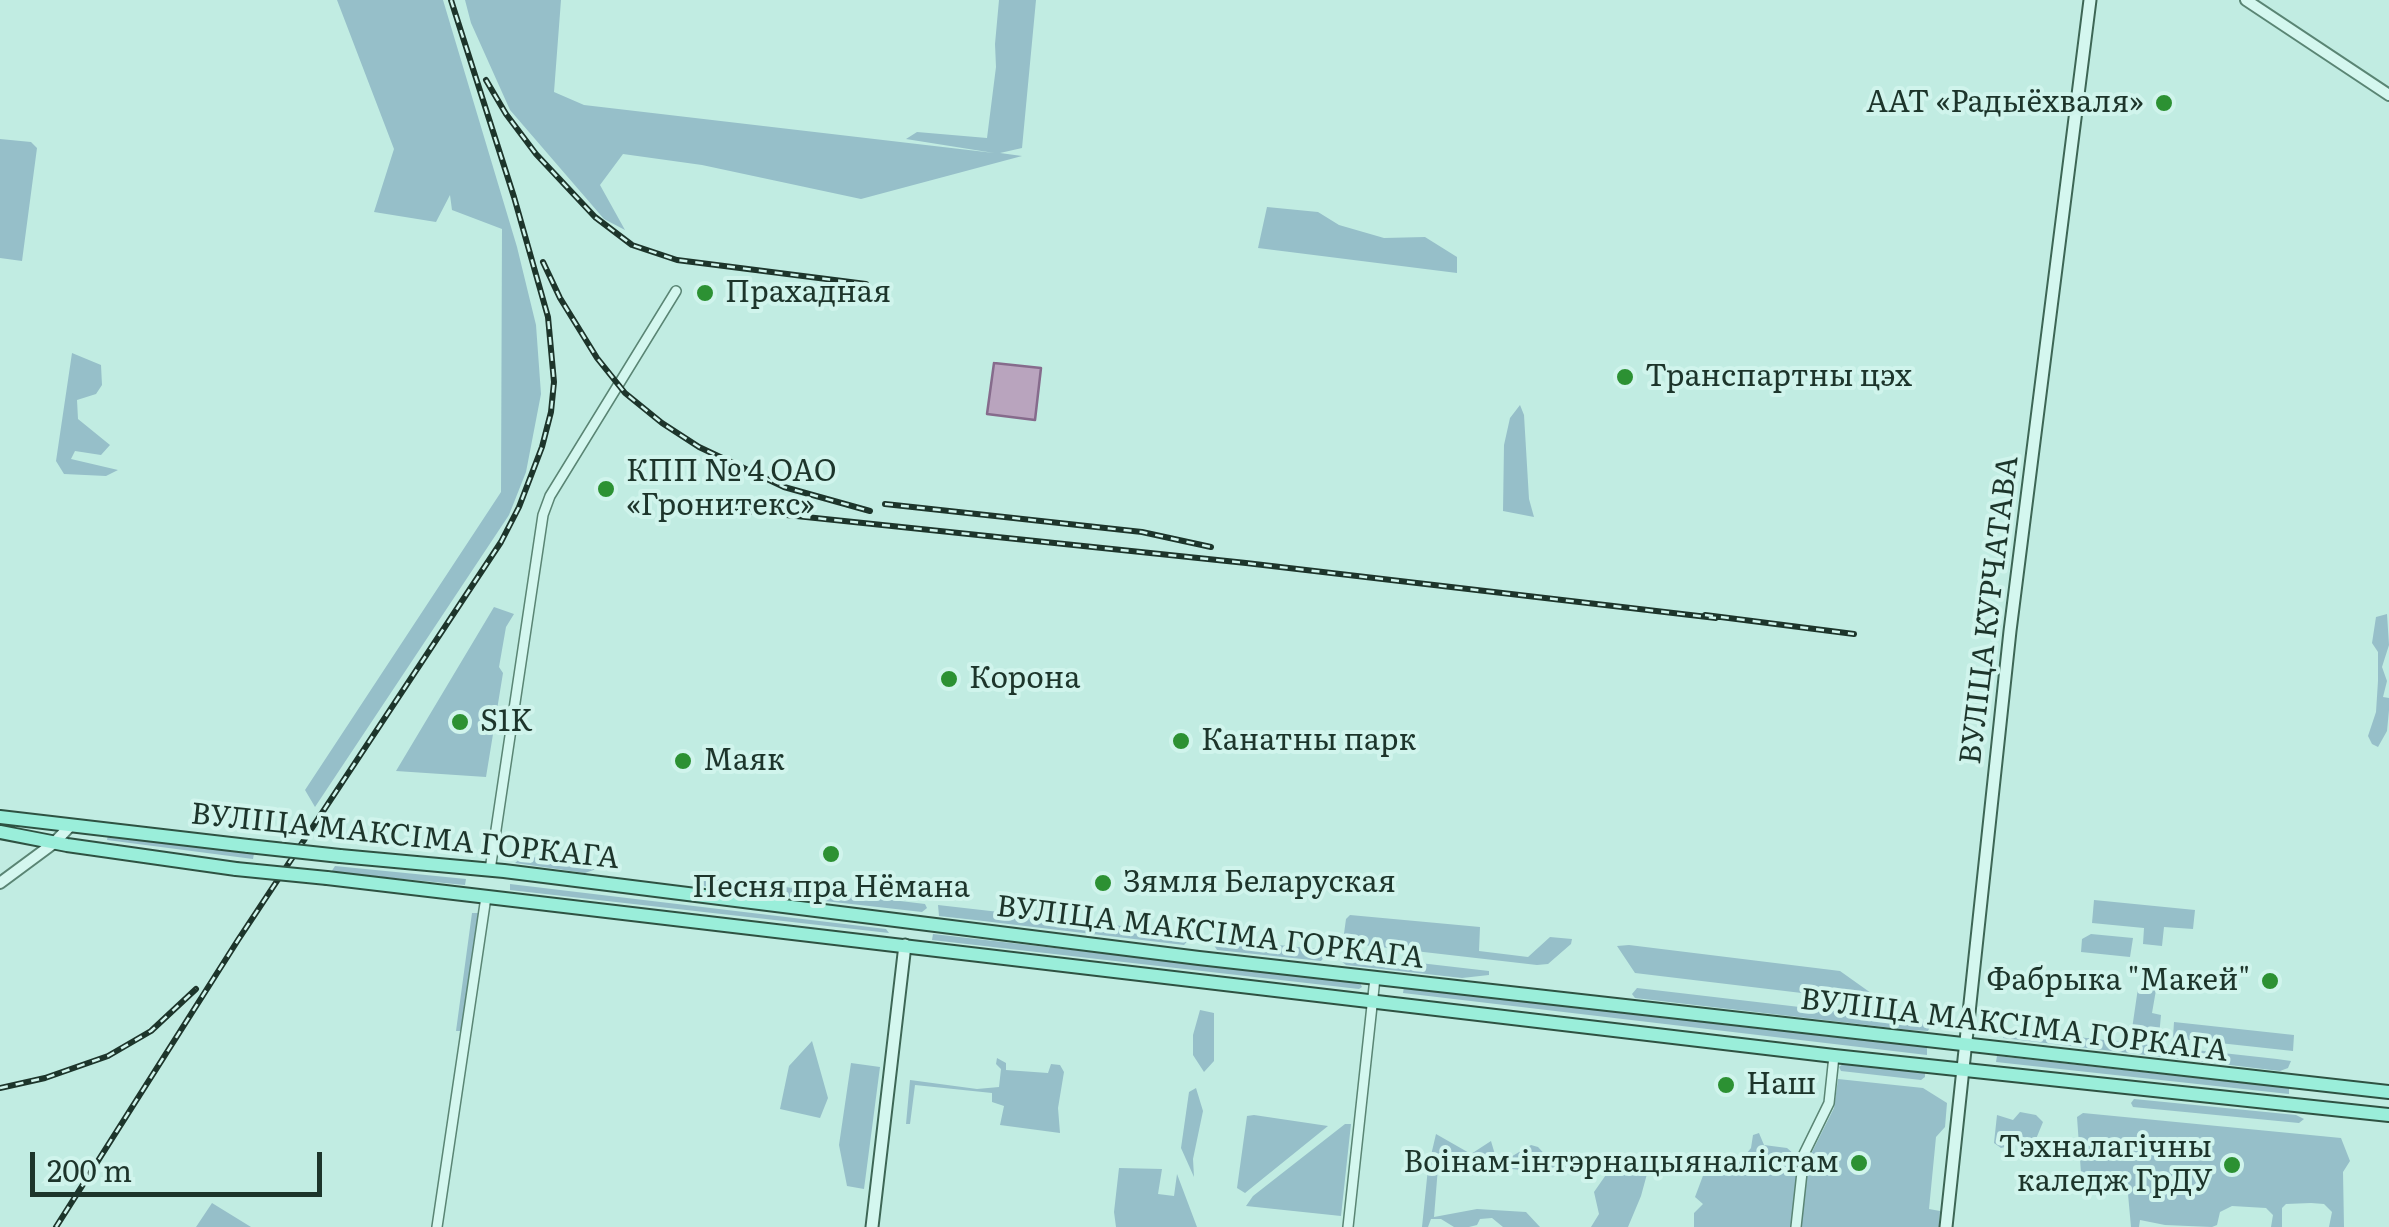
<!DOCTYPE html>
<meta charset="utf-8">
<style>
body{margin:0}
#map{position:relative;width:2389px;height:1227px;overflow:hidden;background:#c1ece2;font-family:Literata,serif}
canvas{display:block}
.scale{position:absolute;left:30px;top:1152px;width:292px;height:45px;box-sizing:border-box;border:5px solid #1d352b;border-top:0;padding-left:12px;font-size:30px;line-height:35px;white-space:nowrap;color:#1d352b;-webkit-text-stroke:8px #d0f4ec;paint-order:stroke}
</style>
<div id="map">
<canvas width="2389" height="1227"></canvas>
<div class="scale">200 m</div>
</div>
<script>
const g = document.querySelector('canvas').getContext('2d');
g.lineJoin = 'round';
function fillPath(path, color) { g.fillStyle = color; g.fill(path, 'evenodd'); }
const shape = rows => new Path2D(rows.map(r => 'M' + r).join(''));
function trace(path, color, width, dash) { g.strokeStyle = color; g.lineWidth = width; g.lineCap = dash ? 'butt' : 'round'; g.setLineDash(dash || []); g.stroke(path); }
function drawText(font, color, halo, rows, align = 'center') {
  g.font = font + ' Literata,serif'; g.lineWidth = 8; g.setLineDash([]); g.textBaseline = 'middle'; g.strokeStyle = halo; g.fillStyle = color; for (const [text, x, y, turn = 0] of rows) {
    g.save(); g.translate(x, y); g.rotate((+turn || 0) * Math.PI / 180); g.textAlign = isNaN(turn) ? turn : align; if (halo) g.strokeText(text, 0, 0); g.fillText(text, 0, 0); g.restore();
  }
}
fillPath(shape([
 [337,0,443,0,517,247,536,325,541,394,526,472,509,515,315,807,305,790,501,492,502,229,452,210,450,195,436,222,374,212,394,149],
 [465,0,561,0,554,92,584,105,994,153,906,139,917,132,987,138,996,67,995,44,999,0,1036,0,1022,148,1000,153,1022,156,861,199,702,165,623,154,600,185,625,230,604,219,510,110,471,23],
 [0,139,31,142,37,148,22,261,0,258],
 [1267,207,1318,212,1339,225,1384,238,1425,237,1457,257,1457,273,1258,248],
 [72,353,101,365,102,385,96,394,77,400,78,419,110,445,101,455,75,451,71,459,118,470,106,476,64,474,56,461],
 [1520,405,1524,415,1529,499,1534,517,1503,511,1504,445,1510,418],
 [494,607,514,614,506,627,499,667,503,673,486,777,396,771],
 [2387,614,2389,645,2382,667,2387,681,2383,697,2389,698,2389,710,2387,731,2378,747,2372,744,2368,736,2376,712,2378,681,2378,652,2372,643,2376,617],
 [108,835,254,854,253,859,107,840],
 [523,856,596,865,599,868,585,873,515,863],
 [335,866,466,879,465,885,331,872],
 [694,876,925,904,927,908,922,912,710,888,694,882],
 [510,884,886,929,889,933,510,890],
 [2094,900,2195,910,2193,929,2164,927,2162,946,2143,944,2144,928,2092,923],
 [938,905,1139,928,1192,936,1184,945,975,920,939,916],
 [472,913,479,913,461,1031,456,1031],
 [1350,915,1480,927,1479,951,1528,957,1550,937,1572,939,1571,944,1548,964,1537,965,1345,943,1343,941,1346,919],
 [933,934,1360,983,1362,987,1359,989,932,940],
 [2091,934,2133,938,2130,957,2081,952,2082,939],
 [1209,938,1327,950,1327,954,1321,961,1217,950],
 [1629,945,1840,971,1885,1003,1635,973,1617,946],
 [1342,954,1489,971,1489,975,1462,978,1346,965,1341,961],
 [1404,987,1927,1047,1927,1055,1403,993],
 [1637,988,1928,1022,1930,1027,1928,1031,1910,1030,1635,998,1632,994],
 [2138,988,2156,990,2152,1013,2161,1015,2159,1036,2136,1033,2132,1029],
 [1200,1010,1214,1013,1214,1061,1204,1072,1193,1055,1193,1035],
 [2174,1022,2294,1035,2293,1051,2173,1038],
 [2005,1029,2277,1059,2291,1061,2288,1068,2280,1071,2003,1038],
 [812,1041,828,1098,820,1118,780,1109,789,1066],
 [1997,1056,2289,1088,2289,1094,1996,1062],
 [997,1058,1006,1063,1006,1070,1048,1073,1051,1064,1060,1065,1064,1072,1058,1108,1060,1133,1000,1125,1004,1106,992,1102,992,1093,915,1085,910,1124,906,1124,910,1080,977,1089,999,1087,1001,1069,996,1064],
 [851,1063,880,1067,864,1189,847,1186,839,1145],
 [1844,1063,1925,1073,1925,1077,1921,1080,1841,1071,1839,1067],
 [1838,1079,1923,1088,1947,1103,1945,1127,1936,1137,1929,1209,1940,1211,1939,1227,1801,1227,1808,1160,1834,1108],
 [1196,1088,1203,1111,1193,1159,1194,1177,1181,1148,1189,1092],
 [2134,1099,2296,1115,2304,1119,2299,1123,2133,1107,2131,1103],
 [2020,1112,2036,1115,2043,1122,2036,1139,2001,1148,1994,1143,1997,1115,2013,1120],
 [2083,1113,2341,1138,2350,1161,2343,1172,2344,1227,2329,1227,2332,1212,2324,1204,2311,1203,2286,1204,2282,1208,2282,1227,2271,1227,2273,1215,2266,1208,2232,1206,2220,1212,2217,1225,2212,1227,2165,1225,2140,1220,2139,1227,2131,1227,2127,1183,2117,1177,2081,1173,2077,1117],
 [1254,1115,1328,1126,1245,1193,1237,1188,1247,1116],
 [1345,1124,1351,1124,1341,1216,1246,1206,1253,1196],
 [1759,1133,1764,1145,1787,1148,1801,1160,1792,1227,1694,1227,1694,1213,1703,1204,1695,1197,1704,1173,1713,1174,1738,1164,1751,1148,1753,1135],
 [1436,1134,1471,1154,1491,1141,1496,1158,1509,1158,1531,1145,1538,1147,1551,1161,1566,1166,1563,1173,1471,1166,1448,1160,1438,1167,1434,1217,1477,1209,1526,1212,1540,1227,1503,1227,1492,1218,1480,1219,1477,1225,1469,1227,1454,1227,1441,1219,1431,1219,1428,1227,1422,1227,1428,1168],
 [1645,1152,1650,1163,1641,1196,1628,1227,1591,1227,1599,1214,1594,1192,1610,1169,1634,1161],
 [1119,1168,1162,1169,1158,1194,1174,1196,1177,1174,1197,1227,1116,1227,1114,1212],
 [212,1203,251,1227,196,1227]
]), '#96bfc9');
const water = shape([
 [994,363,1041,368,1035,420,987,414,994,363]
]);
fillPath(water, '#b9a4be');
trace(water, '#866b8c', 2.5);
const minor = shape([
 [490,870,543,515,550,496,676,291],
 [437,1227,486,897],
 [1348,1227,1375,978],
 [1796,1227,1804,1154,1829,1103,1834,1056]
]);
const tertiary = shape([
 [2246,0,2389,95],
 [0,883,54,843,71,825]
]);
const secondary = shape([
 [872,1227,905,945],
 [1946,1227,2010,631,2090,0]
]);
const primary = shape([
 [0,817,248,846],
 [0,832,67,845,236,869],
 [340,856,504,871,1199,958,2389,1092],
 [327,878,1834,1056,2389,1115]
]);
trace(minor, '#5a8574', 12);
trace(tertiary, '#5a8574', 14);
trace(secondary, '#3d6655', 15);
trace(primary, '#2e5242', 16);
trace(minor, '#d4f7ef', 9);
trace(tertiary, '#d4f7ef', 10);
trace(secondary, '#d4f7ef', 11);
trace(primary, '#9aeeda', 12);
const rail = shape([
 [486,80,506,114,536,154,595,217,632,245,677,260,866,284],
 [543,262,560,298,597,358,625,393,662,423,699,447,784,487,870,511],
 [885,504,1142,532,1211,547],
 [691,505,1246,563,1716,618],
 [1705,615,1854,634],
 [0,1088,45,1078,108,1056,151,1031,196,989],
 [56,1227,238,940,501,542,519,507,542,447,551,412,554,382,548,317,514,197,451,0]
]);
trace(rail, '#1d352b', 6);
trace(rail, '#d0f4ec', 2.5, [8]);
const primaryBridge = shape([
 [248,846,340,856],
 [236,869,327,878]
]);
trace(primaryBridge, '#2e5242', 16, []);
trace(primaryBridge, '#9aeeda', 12);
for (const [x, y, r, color] of [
 [2164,103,10,"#2c9133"],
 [705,293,10,"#2c9133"],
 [1625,377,10,"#2c9133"],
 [606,489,10,"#2c9133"],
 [949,679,10,"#2c9133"],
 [460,722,10,"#2c9133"],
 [1181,741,10,"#2c9133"],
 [683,761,10,"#2c9133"],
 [831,854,10,"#2c9133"],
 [1103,883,10,"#2c9133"],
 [2270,981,10,"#2c9133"],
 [1726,1085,10,"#2c9133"],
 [1859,1163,10,"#2c9133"],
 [2232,1165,10,"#2c9133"]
]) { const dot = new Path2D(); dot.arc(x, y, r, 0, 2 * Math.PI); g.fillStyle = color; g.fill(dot); trace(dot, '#d0f4ec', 4); }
drawText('30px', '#1d352b', '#d0f4ec', [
 ["ААТ «Радыёхваля»",2144,103,"right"],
 ["Прахадная",725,293],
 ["Транспартны цэх",1645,377],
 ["КПП № 4 ОАО",626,472],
 ["«Гронитекс»",626,506],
 ["Корона",969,679],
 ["S1K",480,722],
 ["Канатны парк",1201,741],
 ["Маяк",703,761],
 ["Зямля Беларуская",1123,883],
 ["Песня пра Нёмана",831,888,"center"],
 ["Фабрыка \"Макей\"",2250,981,"right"],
 ["Наш",1746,1085],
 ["Тэхналагічны",2212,1148,"right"],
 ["каледж ГрДУ",2212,1182,"right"],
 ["Воінам-інтэрнацыяналістам",1839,1163,"right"]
], 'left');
drawText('30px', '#1d352b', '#d0f4ec', [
 ["ВУЛІЦА КУРЧАТАВА",1990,610,-83],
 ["ВУЛІЦА МАКСІМА ГОРКАГА",405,837,6],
 ["ВУЛІЦА МАКСІМА ГОРКАГА",1210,933,7],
 ["ВУЛІЦА МАКСІМА ГОРКАГА",2014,1026,7]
]);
</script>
